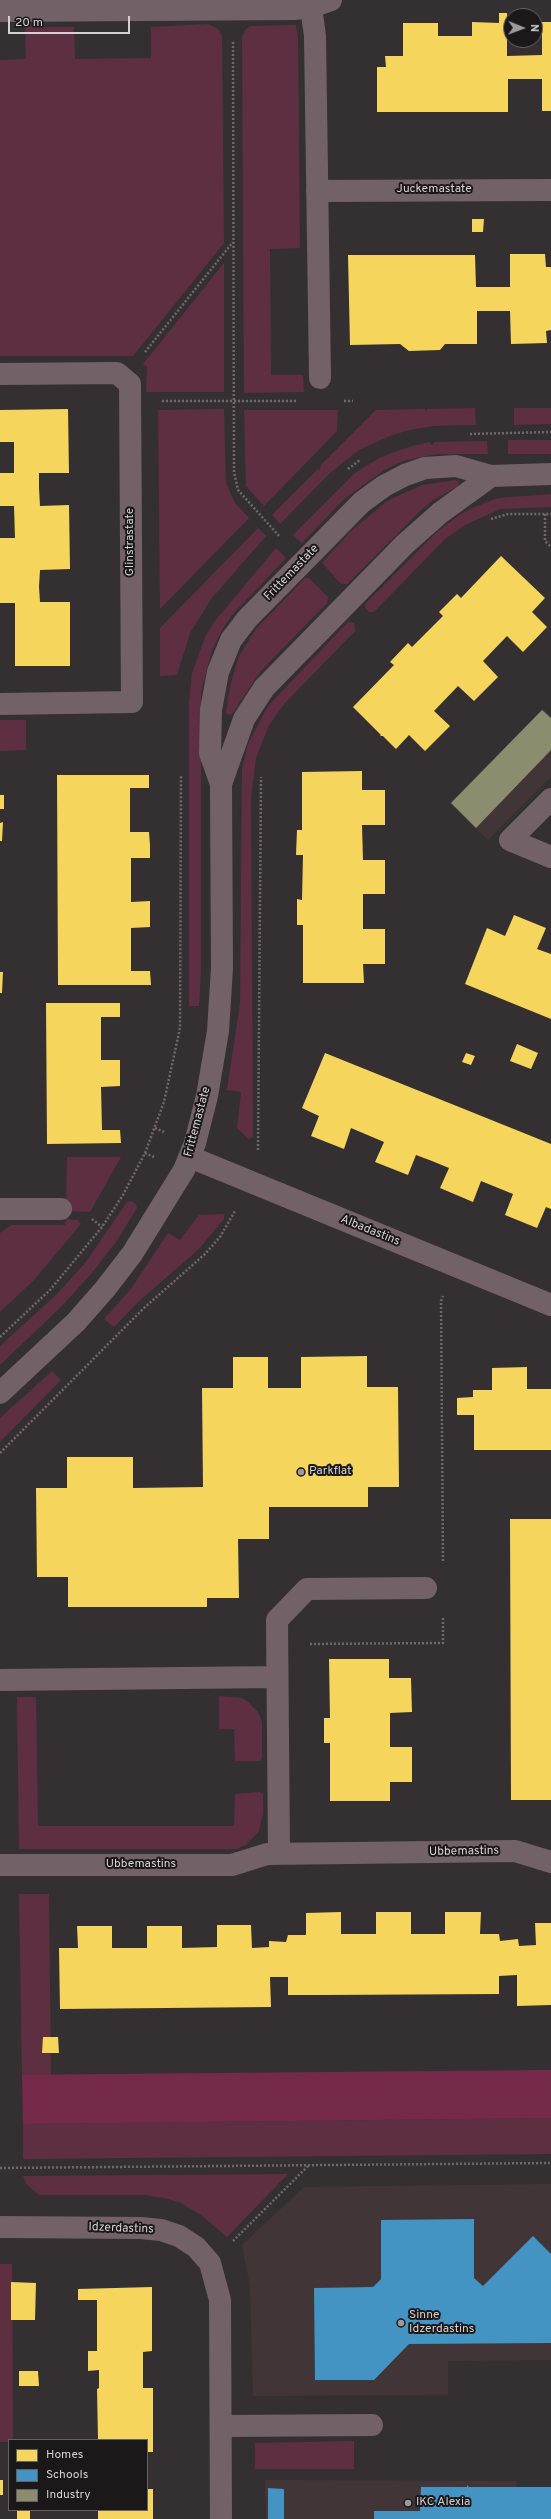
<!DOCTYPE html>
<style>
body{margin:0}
#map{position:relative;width:551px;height:2519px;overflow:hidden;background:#343032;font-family:Overpass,sans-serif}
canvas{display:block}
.legend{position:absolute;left:8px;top:2439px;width:140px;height:72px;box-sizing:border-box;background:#1b1819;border:1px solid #656263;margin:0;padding:5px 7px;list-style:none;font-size:12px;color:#d5d0d1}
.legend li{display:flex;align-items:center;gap:8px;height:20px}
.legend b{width:20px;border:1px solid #656263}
.north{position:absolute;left:503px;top:8px;width:40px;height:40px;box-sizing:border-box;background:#1b1819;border:1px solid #656263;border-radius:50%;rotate:91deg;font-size:11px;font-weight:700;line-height:16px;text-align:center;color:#d5d0d1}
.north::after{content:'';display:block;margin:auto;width:14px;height:18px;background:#9d9899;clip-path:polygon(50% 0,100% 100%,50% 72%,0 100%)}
.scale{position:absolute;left:8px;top:16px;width:122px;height:18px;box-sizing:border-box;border:2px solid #d5d0d1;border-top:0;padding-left:5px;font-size:12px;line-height:14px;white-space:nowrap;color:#d5d0d1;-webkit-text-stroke:3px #1b1819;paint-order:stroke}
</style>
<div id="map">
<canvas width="551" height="2519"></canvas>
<ul class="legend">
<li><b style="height:11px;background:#f6d55c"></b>Homes</li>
<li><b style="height:11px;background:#4393c3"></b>Schools</li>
<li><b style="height:11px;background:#8c8c6e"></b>Industry</li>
</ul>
<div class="north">N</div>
<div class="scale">20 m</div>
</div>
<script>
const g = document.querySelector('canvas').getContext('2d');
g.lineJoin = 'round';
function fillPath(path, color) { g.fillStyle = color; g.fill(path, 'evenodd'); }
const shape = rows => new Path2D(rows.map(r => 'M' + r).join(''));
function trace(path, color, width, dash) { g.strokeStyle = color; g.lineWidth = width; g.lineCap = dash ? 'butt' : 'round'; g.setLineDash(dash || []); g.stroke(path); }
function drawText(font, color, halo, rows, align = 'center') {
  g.font = font + ' Overpass,sans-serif'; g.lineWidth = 4; g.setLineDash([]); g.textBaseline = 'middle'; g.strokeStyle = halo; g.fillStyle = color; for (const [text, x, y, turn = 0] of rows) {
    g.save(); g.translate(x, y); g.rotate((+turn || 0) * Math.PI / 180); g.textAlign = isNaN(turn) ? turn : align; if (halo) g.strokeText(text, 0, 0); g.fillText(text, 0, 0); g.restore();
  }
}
fillPath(shape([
 [543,709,551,717,551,777,488,840,450,803],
 [551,2184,551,2360,448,2361,448,2395,253,2396,250,2286,242,2245,304,2187],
 [265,2480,516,2481,517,2487,551,2487,551,2519,266,2519]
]), '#423538');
fillPath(shape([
 [208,24,218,29,222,36,224,243,133,356,0,356,0,60,26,59,25,27,74,27,75,59,151,58,151,27],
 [296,25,298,39,300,248,270,249,271,375,303,375,304,392,244,393,242,37,246,29,250,26],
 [224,263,224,392,146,392,147,367,143,364],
 [475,408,476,425,433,426,409,430,390,436,359,450,330,473,280,524,272,515,318,469,320,470,321,465,376,410,424,409,427,411,427,409],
 [514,408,551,408,551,424,514,425],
 [224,409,226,483,235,503,249,518,160,609,158,410],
 [244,410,338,410,337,431,264,506,246,486],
 [508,440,551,440,551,454,508,454],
 [487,441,488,454,437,454,403,461,384,470,343,500,302,543,293,535,355,473,381,457,412,446,430,442,431,445,434,444,434,442],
 [455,480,459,482,458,486,432,501,419,512,347,584,341,584,322,563,350,532,387,501,422,485],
 [551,494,551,507,500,509,465,525,445,539,374,612,369,612,365,608,365,604,438,531,459,515,472,508,498,498],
 [258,528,266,536,212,598,190,633,177,675,160,676,160,628],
 [276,548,286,558,232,615,222,630,212,650,201,693,201,972,199,1006,189,1006,189,702,192,673,205,637,214,622],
 [305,578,309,578,328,597,327,603,260,672,232,714,228,715,226,712,230,686,239,656,256,629],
 [348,622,354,623,355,631,285,703,269,725,256,758,251,798,253,1137,249,1139,237,1128,241,1092,227,1090,240,1003,242,769,248,744,268,706],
 [0,720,26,720,26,750,0,751],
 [67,1157,121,1157,90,1212,66,1211],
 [131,1201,136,1204,137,1208,116,1242,91,1274,61,1307,0,1365,0,1346,56,1295,85,1263,127,1202],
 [224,1214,224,1219,199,1249,138,1302,114,1327,104,1319,131,1289,168,1233,180,1240,199,1215],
 [66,1219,78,1220,81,1224,34,1280,0,1312,0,1233,11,1225,65,1225],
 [52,1371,61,1380,0,1442,0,1418],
 [219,1696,242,1698,248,1702,258,1712,262,1722,262,1758,260,1761,235,1761,234,1729,219,1729],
 [17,1697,36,1697,38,1826,234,1826,235,1794,260,1792,263,1794,263,1813,259,1831,246,1845,237,1849,19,1849],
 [19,1894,49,1894,51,2075,22,2075],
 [551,2118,551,2154,23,2159,23,2124],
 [288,2174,227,2237,201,2215,181,2203,168,2199,145,2195,39,2195,27,2185,23,2176],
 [0,2264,12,2264,13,2440,9,2442,0,2442],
 [354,2441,354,2469,255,2469,255,2443]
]), '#5e2f41');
fillPath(shape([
 [551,2070,551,2118,23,2124,0,2122,0,2075]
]), '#762a4a');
fillPath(shape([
 [0,2073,22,2073,23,2126,0,2124]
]), '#343032');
fillPath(shape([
 [499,13,507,13,507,56,542,55,542,22,551,22,551,111,542,111,542,79,508,79,508,112,377,112,377,67,386,67,385,56,403,56,403,23,438,23,438,36,472,36,472,22,499,23],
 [472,219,484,219,483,232,472,232],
 [510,254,545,254,546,267,551,267,551,330,546,331,547,343,511,344,510,311,477,311,477,344,445,344,440,350,409,351,400,344,350,345,348,255,475,255,476,287,510,287],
 [68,409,69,473,39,473,39,488,40,506,69,505,70,569,40,570,39,587,40,602,70,602,70,666,15,666,15,603,0,603,0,538,15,538,14,506,0,506,0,473,14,473,14,442,0,442,0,410],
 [501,556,545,598,532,612,547,627,523,652,507,636,483,661,498,677,474,701,458,686,434,711,450,726,425,751,409,735,396,749,383,736,380,736,381,735,353,707,394,665,390,662,408,643,412,647,443,616,439,612,457,594,461,598],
 [362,771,362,790,385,790,385,825,362,825,363,860,385,860,385,894,363,894,363,929,385,929,385,964,363,964,364,983,303,983,303,925,297,925,297,899,302,900,303,855,296,855,297,830,302,830,302,772],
 [57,775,149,775,149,788,130,788,130,832,149,832,150,845,150,858,131,858,131,902,150,901,150,927,131,928,131,971,150,971,151,985,58,985],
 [0,795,4,795,4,809,0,809],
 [3,822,2,841,0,841,0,823],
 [514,915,546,928,537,949,551,954,551,1019,465,984,487,928,505,936],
 [0,972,3,972,2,993,0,993],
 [46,1003,120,1003,120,1017,101,1017,101,1060,120,1060,120,1086,101,1087,102,1130,120,1130,121,1143,47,1144],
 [517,1044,538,1053,531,1069,510,1061],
 [325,1053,551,1144,551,1209,546,1207,537,1228,505,1215,513,1194,481,1181,473,1202,440,1188,449,1168,432,1161,416,1155,408,1175,375,1162,384,1142,351,1128,344,1149,311,1136,319,1116,302,1108],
 [466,1053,475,1056,471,1065,462,1062],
 [367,1356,367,1387,398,1387,399,1487,368,1487,368,1507,269,1507,269,1539,238,1539,239,1598,207,1598,207,1607,68,1607,68,1577,37,1577,36,1488,67,1488,67,1457,133,1457,133,1488,203,1487,202,1388,233,1388,233,1357,268,1357,268,1388,301,1388,301,1357],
 [527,1367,527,1389,551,1389,551,1450,474,1450,474,1415,457,1415,457,1398,473,1397,473,1390,492,1390,492,1368],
 [510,1519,551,1519,551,1800,511,1800],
 [329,1659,389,1659,389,1678,411,1678,412,1712,390,1713,390,1747,412,1747,412,1782,390,1782,390,1801,330,1801,330,1743,324,1743,324,1718,330,1718],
 [341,1912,341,1934,376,1934,376,1912,411,1912,411,1934,445,1934,445,1912,481,1912,480,1934,499,1934,500,1941,518,1939,519,1946,536,1945,535,1923,551,1923,551,2005,517,2006,517,1975,499,1976,499,1994,324,1995,288,1995,288,1977,270,1977,271,2007,60,2009,59,1948,78,1948,77,1926,112,1926,112,1948,147,1948,147,1926,182,1926,182,1948,217,1947,217,1925,251,1925,252,1948,269,1947,269,1941,286,1942,288,1935,306,1935,306,1913],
 [43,2037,58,2037,59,2053,42,2053],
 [11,2282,36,2283,35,2320,11,2320],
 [152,2287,152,2351,143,2352,143,2388,153,2388,153,2452,147,2452,147,2440,98,2440,97,2389,99,2388,99,2370,88,2371,88,2351,97,2351,97,2300,78,2300,78,2289],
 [19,2371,38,2371,39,2386,19,2386],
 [0,2480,3,2480,3,2495,0,2495],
 [147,2489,153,2489,153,2519,98,2519,98,2510,147,2510],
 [17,2510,30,2510,30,2519,17,2519]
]), '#f6d55c');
fillPath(shape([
 [474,2219,474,2278,483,2286,533,2236,551,2254,551,2343,409,2344,374,2380,315,2380,314,2288,373,2287,381,2279,381,2220],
 [467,2485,469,2487,551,2487,551,2519,374,2519,374,2511,420,2511,421,2487,467,2487],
 [268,2488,284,2489,284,2519,268,2519]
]), '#4393c3');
fillPath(shape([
 [542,710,551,718,551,750,476,828,451,803]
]), '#8c8c6e');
trace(shape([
 [233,42,234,472,238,490,280,537],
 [145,352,233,242],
 [162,401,297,401],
 [344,401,353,401],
 [470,434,551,432],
 [348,469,360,460],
 [545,514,545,541,551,547],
 [491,519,508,514,551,514],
 [155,1128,164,1132],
 [258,1150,261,777],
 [145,1153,154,1157],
 [92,1219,102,1227],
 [0,1337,50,1290,102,1227,123,1195,145,1153,164,1102,180,1028,181,775],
 [0,1453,144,1308,205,1254,220,1237,235,1211],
 [443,1561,441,1301,443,1296],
 [310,1644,443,1643,443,1616],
 [0,2168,551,2163],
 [233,2241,309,2165]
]), '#72676b', 2.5, [2, 2]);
trace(shape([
 [551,799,510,840,551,857],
 [0,1209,61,1209],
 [221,2426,372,2425]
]), '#726268', 22);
trace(shape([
 [311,7,315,36,320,378],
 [0,11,294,9,311,7,331,0],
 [317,191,551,190],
 [0,374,117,373,130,384,132,702,0,704],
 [190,1157,551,1305],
 [0,1680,277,1677],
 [279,1854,277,1620,307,1589,426,1588],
 [0,1865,232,1865,267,1854,515,1851,551,1862],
 [0,2227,141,2228,161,2230,179,2236,196,2247,210,2263,220,2300,221,2519]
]), '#726268', 22);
trace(shape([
 [221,784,244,719,264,688,405,544,440,513,491,476],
 [0,1393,76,1322,105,1289,132,1254,184,1170,195,1143,207,1096,218,1031,222,968,221,784,210,753,211,710,218,672,231,640,247,619,362,502,384,486,405,475,425,468,456,466,491,476,551,474]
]), '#726268', 22);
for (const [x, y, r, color] of [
 [301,1472,4,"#9d9899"],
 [401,2323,4,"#9d9899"],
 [408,2503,4,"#9d9899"]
]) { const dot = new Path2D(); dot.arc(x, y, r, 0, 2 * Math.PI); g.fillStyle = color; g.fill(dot); trace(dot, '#1b1819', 1.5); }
drawText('12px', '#d5d0d1', '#1b1819', [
 ["Juckemastate",434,190],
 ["Glinstrastate",131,542,-90],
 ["Frittemastate",292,573,-46],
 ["Frittemastate",198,1122,-75],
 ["Albadastins",370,1231,22],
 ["Ubbemastins",464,1852,-1],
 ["Ubbemastins",141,1865],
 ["Idzerdastins",121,2229,2]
]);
drawText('12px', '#d5d0d1', '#1b1819', [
 ["Parkflat",309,1472],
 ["Sinne",409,2316],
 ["Idzerdastins",409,2330],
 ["IKC Alexia",416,2503]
], 'left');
</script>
